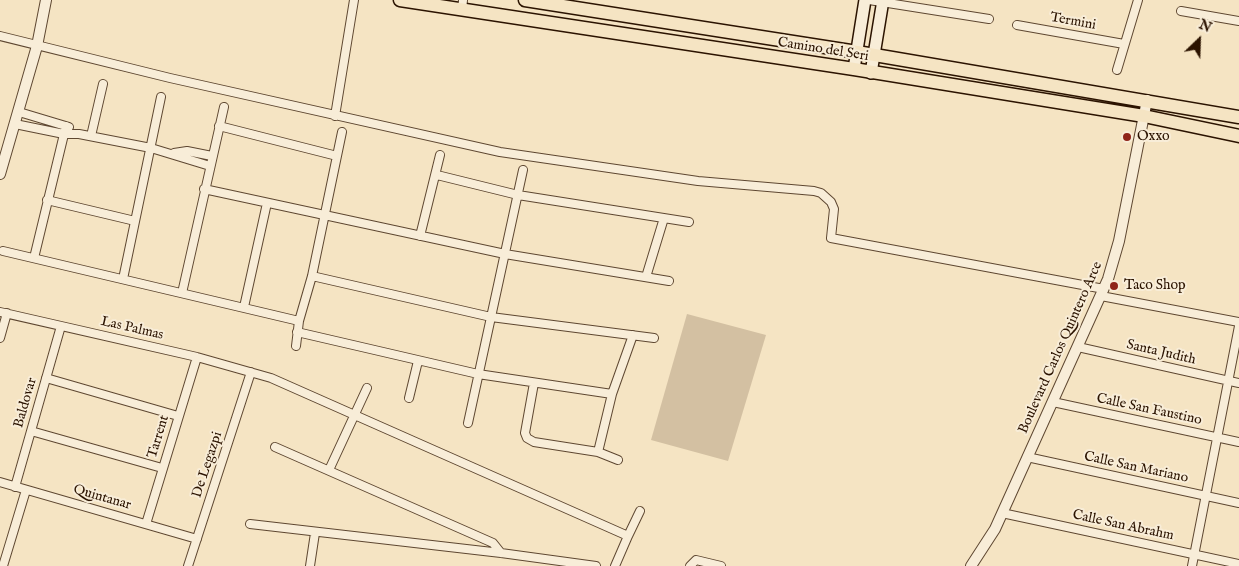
<!DOCTYPE html>
<style>
body{margin:0}
#map{position:relative;width:1239px;height:566px;overflow:hidden;background:#f5e4c3;font-family:"IM FELL English",serif}
canvas{display:block}
.north{position:absolute;left:1174px;top:15px;width:50px;height:50px;-webkit-text-stroke:4px #f8edd8;paint-order:stroke;rotate:24deg;font-size:14px;font-weight:700;line-height:20px;text-align:center;color:#2b1300}
.north::after{content:'';display:block;margin:auto;width:18px;height:22px;background:#2b1300;clip-path:polygon(50% 0,100% 100%,50% 72%,0 100%)}
</style>
<div id="map">
<canvas width="1239" height="566"></canvas>
<div class="north">N</div>
</div>
<script>
const g = document.querySelector('canvas').getContext('2d');
g.lineJoin = 'round';
function fillPath(path, color) { g.fillStyle = color; g.fill(path, 'evenodd'); }
const shape = rows => new Path2D(rows.map(r => 'M' + r).join(''));
function trace(path, color, width, dash) { g.strokeStyle = color; g.lineWidth = width; g.lineCap = dash ? 'butt' : 'round'; g.setLineDash(dash || []); g.stroke(path); }
function drawText(font, color, halo, rows, align = 'center') {
  g.font = font + ' "IM FELL English",serif'; g.lineWidth = 4; g.setLineDash([]); g.textBaseline = 'middle'; g.strokeStyle = halo; g.fillStyle = color; for (const [text, x, y, turn = 0] of rows) {
    g.save(); g.translate(x, y); g.rotate((+turn || 0) * Math.PI / 180); g.textAlign = isNaN(turn) ? turn : align; if (halo) g.strokeText(text, 0, 0); g.fillText(text, 0, 0); g.restore();
  }
}
fillPath(shape([
 [687,314,766,335,728,461,651,440]
]), '#d3c0a2');
const minor = shape([
 [869,0,989,19],
 [462,10,463,0],
 [1181,11,1239,21],
 [1017,25,1124,44],
 [0,36,170,78,500,152,698,181,814,191,821,193,831,202,834,209,831,238,1104,289],
 [1117,70,1138,0],
 [19,112,69,127],
 [335,116,354,0],
 [15,124,64,134,79,134,151,148,210,166],
 [219,126,337,156],
 [91,136,103,84],
 [174,153,187,151,212,156],
 [437,175,518,195,689,222],
 [204,189,505,254,669,281],
 [47,200,135,221],
 [420,236,440,155],
 [3,251,299,321],
 [34,258,66,126],
 [312,276,491,317,654,338],
 [646,277,664,218],
 [123,279,161,97],
 [182,293,224,107],
 [1101,296,1239,322],
 [244,307,267,203],
 [0,312,197,357,271,378,628,536,615,566],
 [297,332,478,374,612,394],
 [0,338,7,313],
 [296,346,299,321,312,276,342,132],
 [1078,347,1239,383],
 [46,378,178,416],
 [534,383,525,433,527,438,534,442,598,452,618,460],
 [409,398,418,361],
 [1053,402,1239,442],
 [468,423,523,170],
 [31,431,162,468],
 [275,447,493,543,501,553],
 [598,452,612,394,633,335],
 [1027,457,1239,503],
 [329,470,367,388],
 [0,482,197,539],
 [15,487,61,326],
 [1002,513,1239,564],
 [146,524,197,357],
 [250,524,501,553,596,566],
 [628,536,640,511],
 [3,566,26,490],
 [188,566,251,372],
 [310,566,315,533],
 [690,566,696,560,721,566],
 [1192,566,1239,326]
]);
const tertiary = shape([
 [0,174,37,46,46,0],
 [971,566,995,529,1108,279,1119,241,1147,100]
]);
const secondary = shape([
 [854,69,865,0],
 [871,73,883,0]
]);
const primary = shape([
 [400,0,854,69,1144,116,1239,136],
 [525,0,857,52,1239,117]
]);
trace(minor, '#5e4731', 10);
trace(tertiary, '#5e4731', 12);
trace(secondary, '#2b1300', 14);
trace(primary, '#2b1300', 15);
trace(minor, '#f8edd8', 8);
trace(tertiary, '#f8edd8', 10);
trace(secondary, '#f8edd8', 11);
trace(primary, '#f5e4c3', 12);
for (const [x, y, r, color] of [
 [1127,137,5,"#8f2418"],
 [1114,286,5,"#8f2418"]
]) { const dot = new Path2D(); dot.arc(x, y, r, 0, 2 * Math.PI); g.fillStyle = color; g.fill(dot); trace(dot, '#f8edd8', 2); }
drawText('14px', '#2b1300', '#f8edd8', [
 ["Termini",1073,22,10],
 ["Camino del Seri",823,50,9],
 ["Las Palmas",132,329,13],
 ["Boulevard Carlos Quintero Arce",1061,348,-66],
 ["Santa Judith",1161,353,13],
 ["Baldovar",26,403,-74],
 ["Calle San Faustino",1149,410,12],
 ["Tarrent",159,437,-73],
 ["De Legazpi",208,465,-72],
 ["Calle San Mariano",1136,468,12],
 ["Quintanar",102,498,16],
 ["Calle San Abrahm",1123,526,12]
]);
drawText('14px', '#2b1300', '#f8edd8', [
 ["Oxxo",1137,137],
 ["Taco Shop",1124,286]
], 'left');
</script>
